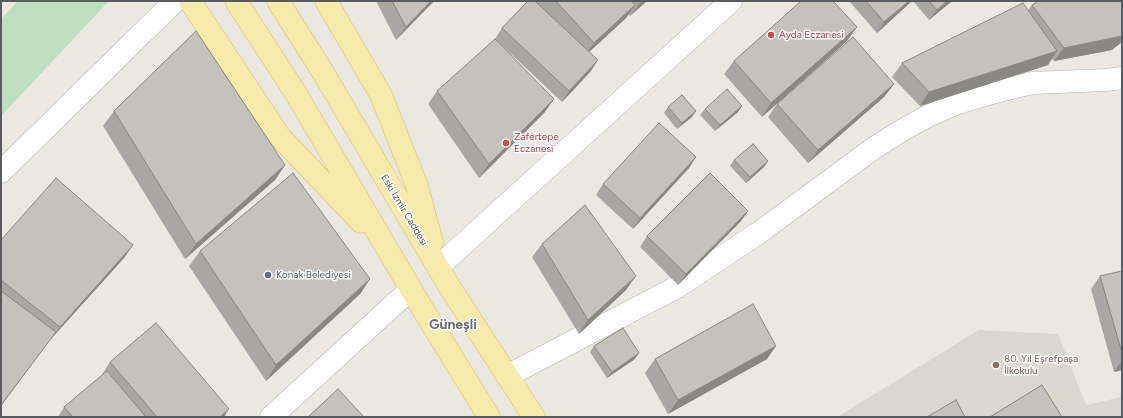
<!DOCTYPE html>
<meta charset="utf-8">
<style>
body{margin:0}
#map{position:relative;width:1123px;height:418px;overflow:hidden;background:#eae8e0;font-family:Figtree,sans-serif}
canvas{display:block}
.frame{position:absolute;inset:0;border:2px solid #595b5f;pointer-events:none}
</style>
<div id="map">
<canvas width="1123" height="418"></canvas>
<div class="frame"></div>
</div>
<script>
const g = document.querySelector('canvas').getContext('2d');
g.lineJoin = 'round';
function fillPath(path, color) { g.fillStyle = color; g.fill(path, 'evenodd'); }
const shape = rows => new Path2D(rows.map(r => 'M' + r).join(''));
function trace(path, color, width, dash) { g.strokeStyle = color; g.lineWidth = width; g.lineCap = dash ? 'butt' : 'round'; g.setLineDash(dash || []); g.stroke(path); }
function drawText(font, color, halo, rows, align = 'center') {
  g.font = font + ' Figtree,sans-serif'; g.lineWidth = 3; g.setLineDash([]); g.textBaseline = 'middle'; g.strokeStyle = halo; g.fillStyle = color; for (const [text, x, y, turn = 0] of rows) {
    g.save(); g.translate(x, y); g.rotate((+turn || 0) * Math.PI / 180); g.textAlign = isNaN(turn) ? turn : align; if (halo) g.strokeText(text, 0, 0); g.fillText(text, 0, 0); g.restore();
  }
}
fillPath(shape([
 [979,330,1058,334,1086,405,1122,397,1122,417,837,417]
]), '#dad7ce');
fillPath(shape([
 [18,1,109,1,1,116,1,19]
]), '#bfdfc0');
const minor = shape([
 [1,172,175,1],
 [438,267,731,1],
 [507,376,677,287,760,232,874,148,901,131,928,116,958,103,995,92,1032,83,1106,80,1122,78],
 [271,417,411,289]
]);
const major = shape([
 [190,1,280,137,361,222],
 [236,1,295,92,422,308,489,417],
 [278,1,324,74,449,286,534,417],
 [326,1,381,95,417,186,432,242]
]);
trace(minor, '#b3b5b9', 23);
trace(major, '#dfc163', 23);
trace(minor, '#fff', 22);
trace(major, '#f5ebaa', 22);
fillPath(shape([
 [376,1,434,1,396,40],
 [528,1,647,1,630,16,629,14,626,18,589,52,591,71,562,102,495,39,502,28],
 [849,1,912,1,877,33],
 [913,1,952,1,929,20],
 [1032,5,1112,50,1054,61,1052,58,1048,65,920,106,892,77,902,63,1028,10],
 [857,27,847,41,762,117,724,74,734,61],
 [894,84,884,97,808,163,768,117,777,104],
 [437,91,554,99,544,113,479,178,428,104],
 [742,106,738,112,715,131,700,115,705,109],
 [668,107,692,117,677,129,664,113],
 [114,111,285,165,275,180,185,259,103,126],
 [696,157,689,168,633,229,596,195,603,184],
 [734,160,768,161,764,167,746,183,730,166],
 [748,211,741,221,678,285,640,247,647,236],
 [1,240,133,245,124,258,50,340,1,406],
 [542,244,626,290,579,334,532,257],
 [200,251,370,279,360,294,266,381,189,266],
 [1122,271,1122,370,1114,372,1091,289,1100,276],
 [594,346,635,359,607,378,590,352],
 [776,346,767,359,668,414,645,373,655,359],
 [110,362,224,417,58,417,64,407,101,376]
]), '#a9a7a3');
fillPath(shape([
 [431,1,434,1,396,40,406,27],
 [642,1,647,1,630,16,640,3],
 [909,1,912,1,877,33,884,22],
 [947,1,952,1,929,20,937,10],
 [635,5,626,18,585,56,594,43],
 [857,27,847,41,762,117,771,103],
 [1122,36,1122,42,1112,50,1054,61,1064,48],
 [1057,51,1048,65,920,106,929,92],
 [598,60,591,71,562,102,569,91],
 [894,84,884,97,808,163,818,150],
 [554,99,544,113,479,178,489,164],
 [742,106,738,112,715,131,720,125],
 [696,111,692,117,677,129,682,123],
 [696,157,689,168,633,229,640,218],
 [768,161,764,167,746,183,750,177],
 [285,165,275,180,185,259,196,244],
 [748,211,741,221,678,285,686,274],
 [133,245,124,258,50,340,60,327],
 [636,276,626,290,579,334,588,320],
 [370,279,360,294,266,381,276,365],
 [56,332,46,345,1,406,1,405],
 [776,346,767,359,668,414,678,400],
 [639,353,635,359,607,378,612,372],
 [1122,361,1122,370,1114,372],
 [229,409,224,417,220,417]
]), '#8a8884');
const building = shape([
 [392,1,431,1,406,27,392,1],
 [528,1,535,1,598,60,569,91,502,28,528,1],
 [556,1,631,1,635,5,594,43,556,1],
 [801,1,833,1,857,27,771,103,734,61,801,1],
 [866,1,909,1,884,22,866,1],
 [929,1,947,1,937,10,929,1],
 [1038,1,1122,1,1122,36,1064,48,1032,5,1038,1],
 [1023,3,1057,51,929,92,902,63,1023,3],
 [196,31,285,165,196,244,114,111,196,31],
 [853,37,894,84,818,150,777,104,853,37],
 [495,39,554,99,489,164,437,91,495,39],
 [727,89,742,106,720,125,705,109,727,89],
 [682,95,696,111,682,123,668,107,682,95],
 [659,123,696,157,640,218,603,184,659,123],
 [753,144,768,161,750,177,734,160,753,144],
 [293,173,370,279,276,365,200,251,293,173],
 [710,173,748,211,686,274,647,236,710,173],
 [56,178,133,245,60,327,1,280,1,240,56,178],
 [585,205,636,276,588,320,542,244,585,205],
 [1122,271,1122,353,1100,276,1122,271],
 [1,291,56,332,1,405,1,291],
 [753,304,776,346,678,400,655,359,753,304],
 [156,323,229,409,220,417,157,417,110,362,156,323],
 [623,328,639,353,612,372,594,346,623,328],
 [107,371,146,417,73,417,64,407,107,371],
 [1042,385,1062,417,990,417,1042,385],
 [338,389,364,417,308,417,338,389],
 [956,400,965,417,927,417,956,400]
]);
fillPath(building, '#c5c2bd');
trace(building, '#8a8884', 1);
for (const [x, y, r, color] of [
 [771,35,4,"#e0444e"],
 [506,143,4,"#e0444e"],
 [268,275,4,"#5c6f8a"],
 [996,365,4,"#8d6e63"]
]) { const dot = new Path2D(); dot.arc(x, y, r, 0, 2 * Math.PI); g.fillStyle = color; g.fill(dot); trace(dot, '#fff', 1.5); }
drawText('10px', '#be3a42', '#fff', [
 ["Ayda Eczanesi",779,35],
 ["Zafertepe",514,137],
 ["Eczanesi",514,149]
], 'left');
drawText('10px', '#595b5f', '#fff', [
 ["Eski İzmir Caddesi",404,210,59]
]);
drawText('10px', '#4e5e75', '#fff', [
 ["Konak Belediyesi",276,275]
], 'left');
drawText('10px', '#785e54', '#fff', [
 ["80. Yıl Eşrefpaşa",1004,359],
 ["İlkokulu",1004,371]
], 'left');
drawText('bold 14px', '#6a6d71', '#fff', [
 ["Güneşli",453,325]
]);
</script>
